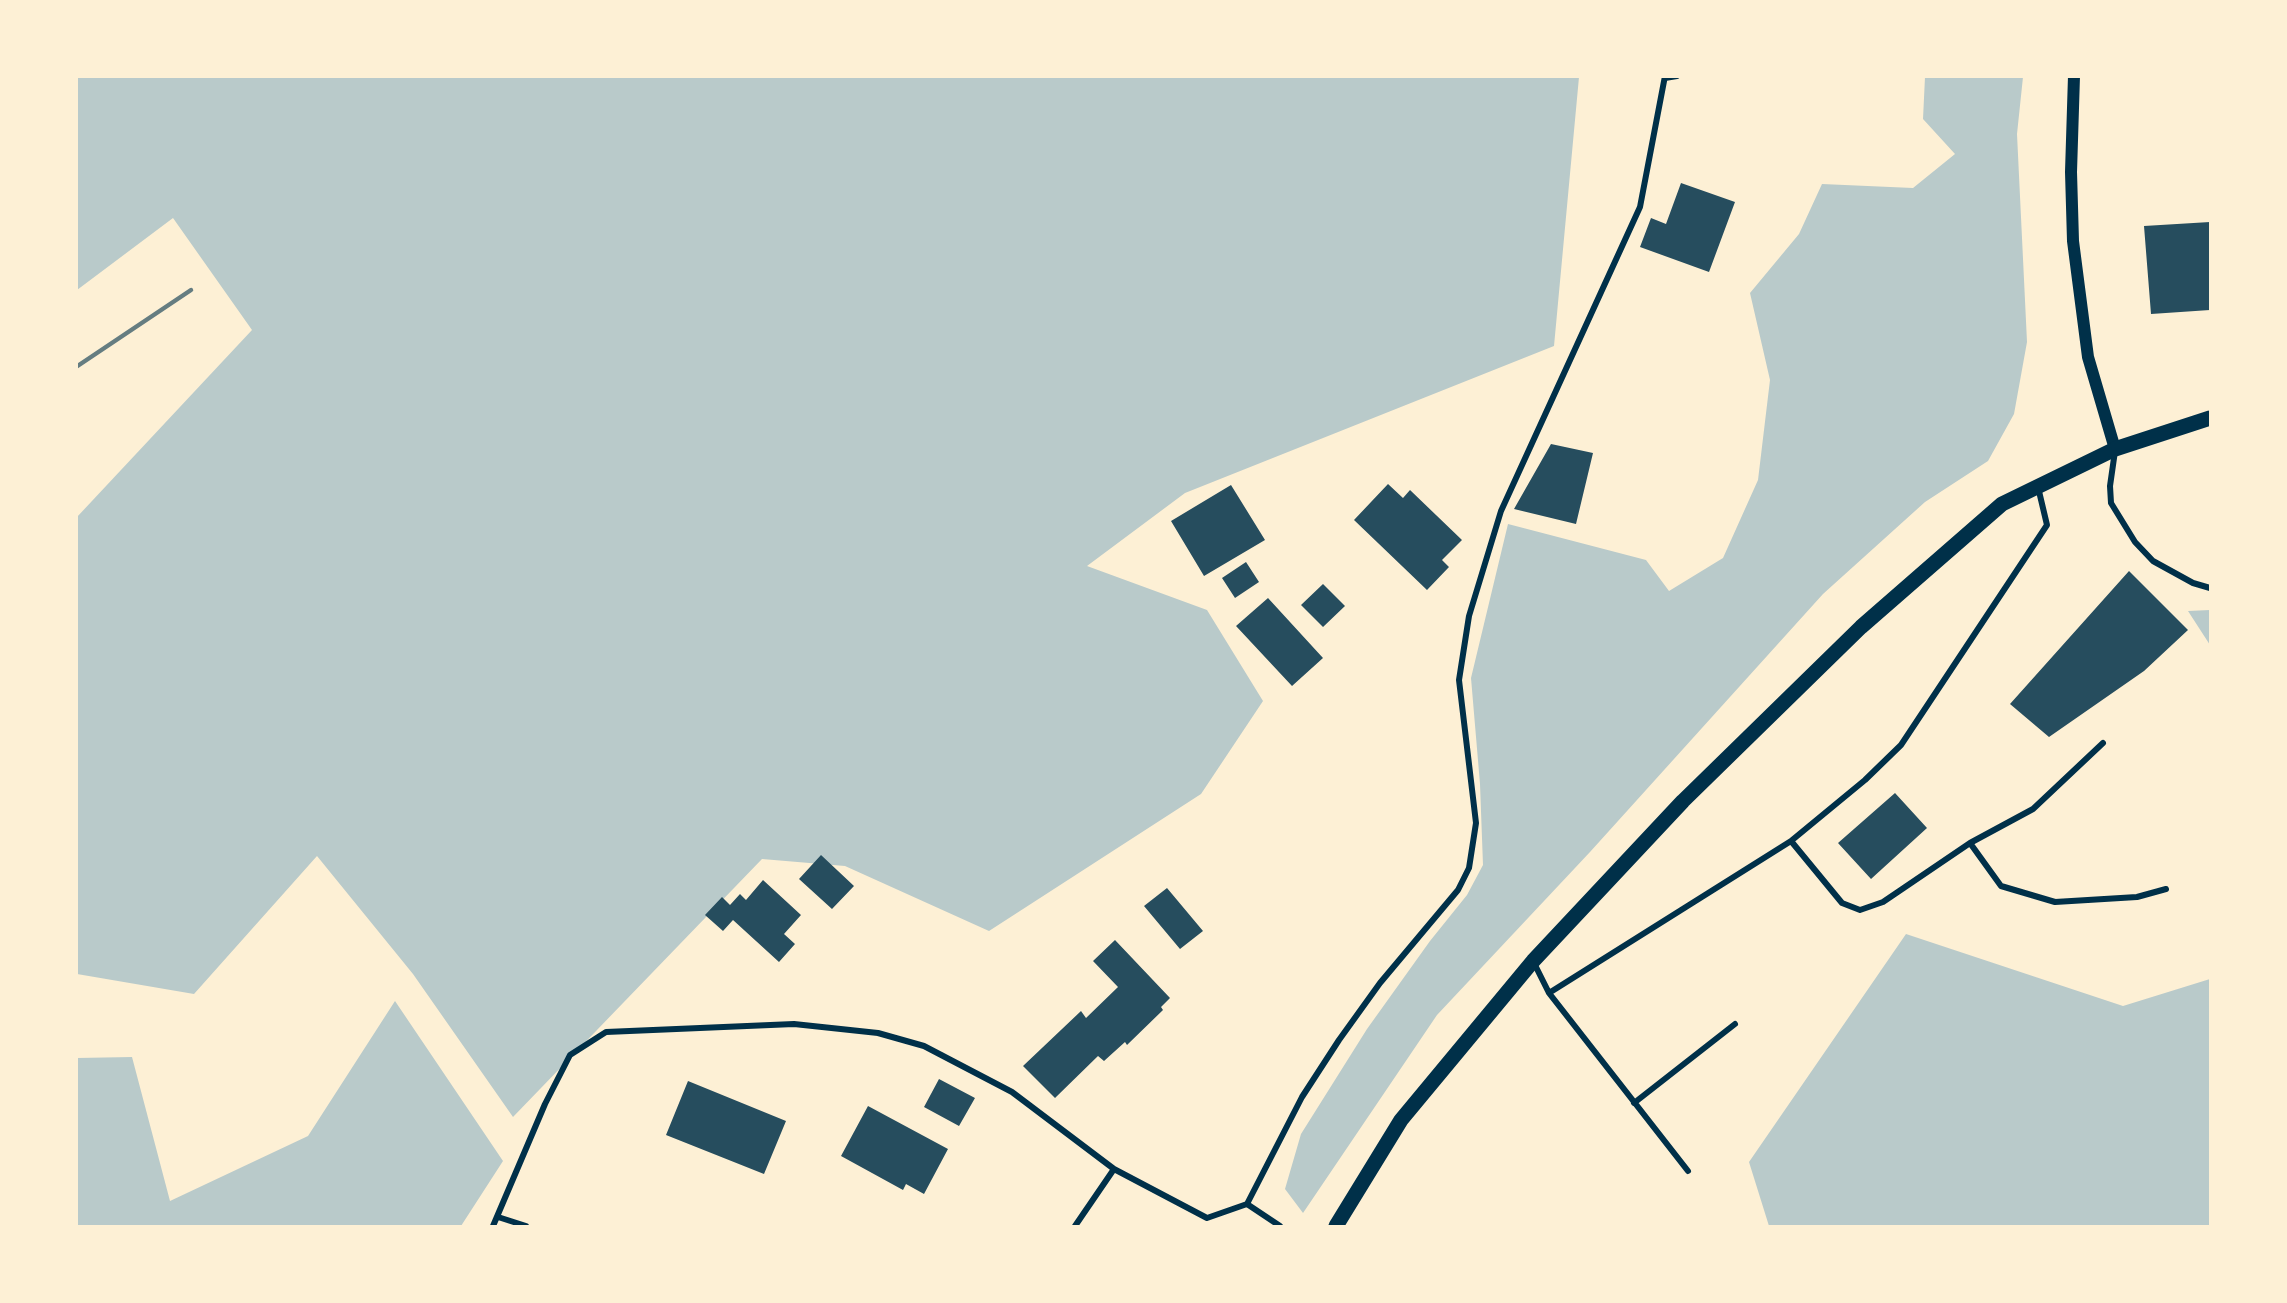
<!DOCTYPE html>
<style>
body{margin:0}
#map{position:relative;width:2287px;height:1303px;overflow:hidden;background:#fdf0d5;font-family:Montserrat,sans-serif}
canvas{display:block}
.frame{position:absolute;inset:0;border:78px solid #fdf0d5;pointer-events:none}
</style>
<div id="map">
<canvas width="2287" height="1303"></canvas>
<div class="frame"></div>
</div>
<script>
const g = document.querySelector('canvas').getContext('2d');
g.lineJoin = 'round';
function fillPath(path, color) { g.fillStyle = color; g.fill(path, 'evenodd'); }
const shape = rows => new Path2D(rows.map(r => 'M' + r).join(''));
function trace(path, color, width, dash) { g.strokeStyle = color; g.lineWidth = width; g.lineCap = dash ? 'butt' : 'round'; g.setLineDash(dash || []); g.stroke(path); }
fillPath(shape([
 [77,77,1579,77,1554,346,1185,493,1087,566,1207,610,1263,701,1201,794,989,931,845,866,762,859,513,1117,413,974,317,856,194,994,77,974,77,517,252,330,173,218,77,290],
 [1925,77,2023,77,2017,134,2027,342,2014,414,1988,461,1925,502,1823,594,1590,852,1437,1015,1303,1213,1285,1189,1301,1134,1367,1029,1430,941,1467,895,1483,865,1480,784,1471,678,1508,524,1646,560,1669,591,1723,558,1758,480,1770,380,1750,293,1799,234,1822,184,1913,188,1955,154,1923,119],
 [2210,610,2210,645,2188,611],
 [1906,934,2123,1006,2210,979,2210,1226,1769,1226,1749,1162],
 [395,1001,503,1161,461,1226,77,1226,77,1058,132,1057,170,1201,308,1136]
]), '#b9caca');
fillPath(shape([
 [1681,183,1735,202,1709,272,1640,247,1651,218,1666,224],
 [2210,222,2210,310,2151,314,2144,226],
 [1551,444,1593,453,1576,524,1514,509],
 [1388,484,1403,498,1410,490,1462,540,1442,560,1449,567,1427,590,1354,520],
 [1231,485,1265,540,1204,576,1171,521],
 [1246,562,1259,582,1235,598,1222,578],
 [2129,571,2188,630,2144,671,2049,737,2010,704],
 [1323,584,1345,606,1323,627,1301,605],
 [1268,598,1323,658,1292,686,1236,626],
 [1895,793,1927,828,1871,879,1838,843],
 [821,855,854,886,832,909,799,879],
 [763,880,801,915,784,934,795,944,779,962,733,920,723,931,705,915,722,897,730,905,740,894,746,900],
 [1167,888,1203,931,1180,949,1144,906],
 [1115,940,1170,998,1161,1007,1163,1010,1127,1045,1125,1042,1104,1061,1098,1056,1055,1098,1023,1066,1081,1011,1086,1018,1118,987,1093,961],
 [939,1079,975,1098,959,1126,924,1107],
 [688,1081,786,1121,764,1174,666,1135],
 [868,1106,948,1149,924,1194,906,1184,903,1190,841,1156]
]), '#264d5e');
trace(shape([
 [1665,78,1677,76],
 [2115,451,2110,486,2111,503,2135,542,2153,561,2193,583,2210,588],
 [1791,841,1842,903,1860,910,1883,902,1970,843,2033,809,2103,743],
 [1970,843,2001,886,2055,902,2137,897,2166,889],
 [1533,961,1549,993,1791,841,1865,780,1901,745,2047,525,2038,487],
 [1549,993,1688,1171],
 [1634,1103,1735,1024],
 [1247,1204,1302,1097,1339,1040,1380,983,1458,890,1469,868,1476,823,1459,680,1469,616,1501,511,1640,207,1665,76],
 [498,1217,526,1226],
 [493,1226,545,1104,570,1055,606,1032,794,1024,878,1033,924,1046,1012,1092,1114,1169,1207,1218,1247,1204,1280,1226],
 [1075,1226,1114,1169]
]), '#003049', 6);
trace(shape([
 [2074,76,2071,172,2073,241,2088,357,2115,449]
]), '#003049', 12);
trace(shape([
 [1336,1226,1401,1120,1533,961,1683,801,1861,627,2002,504,2115,449,2210,418]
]), '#003049', 15);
trace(shape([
 [76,367,191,290]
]), '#657d81', 4.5);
</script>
